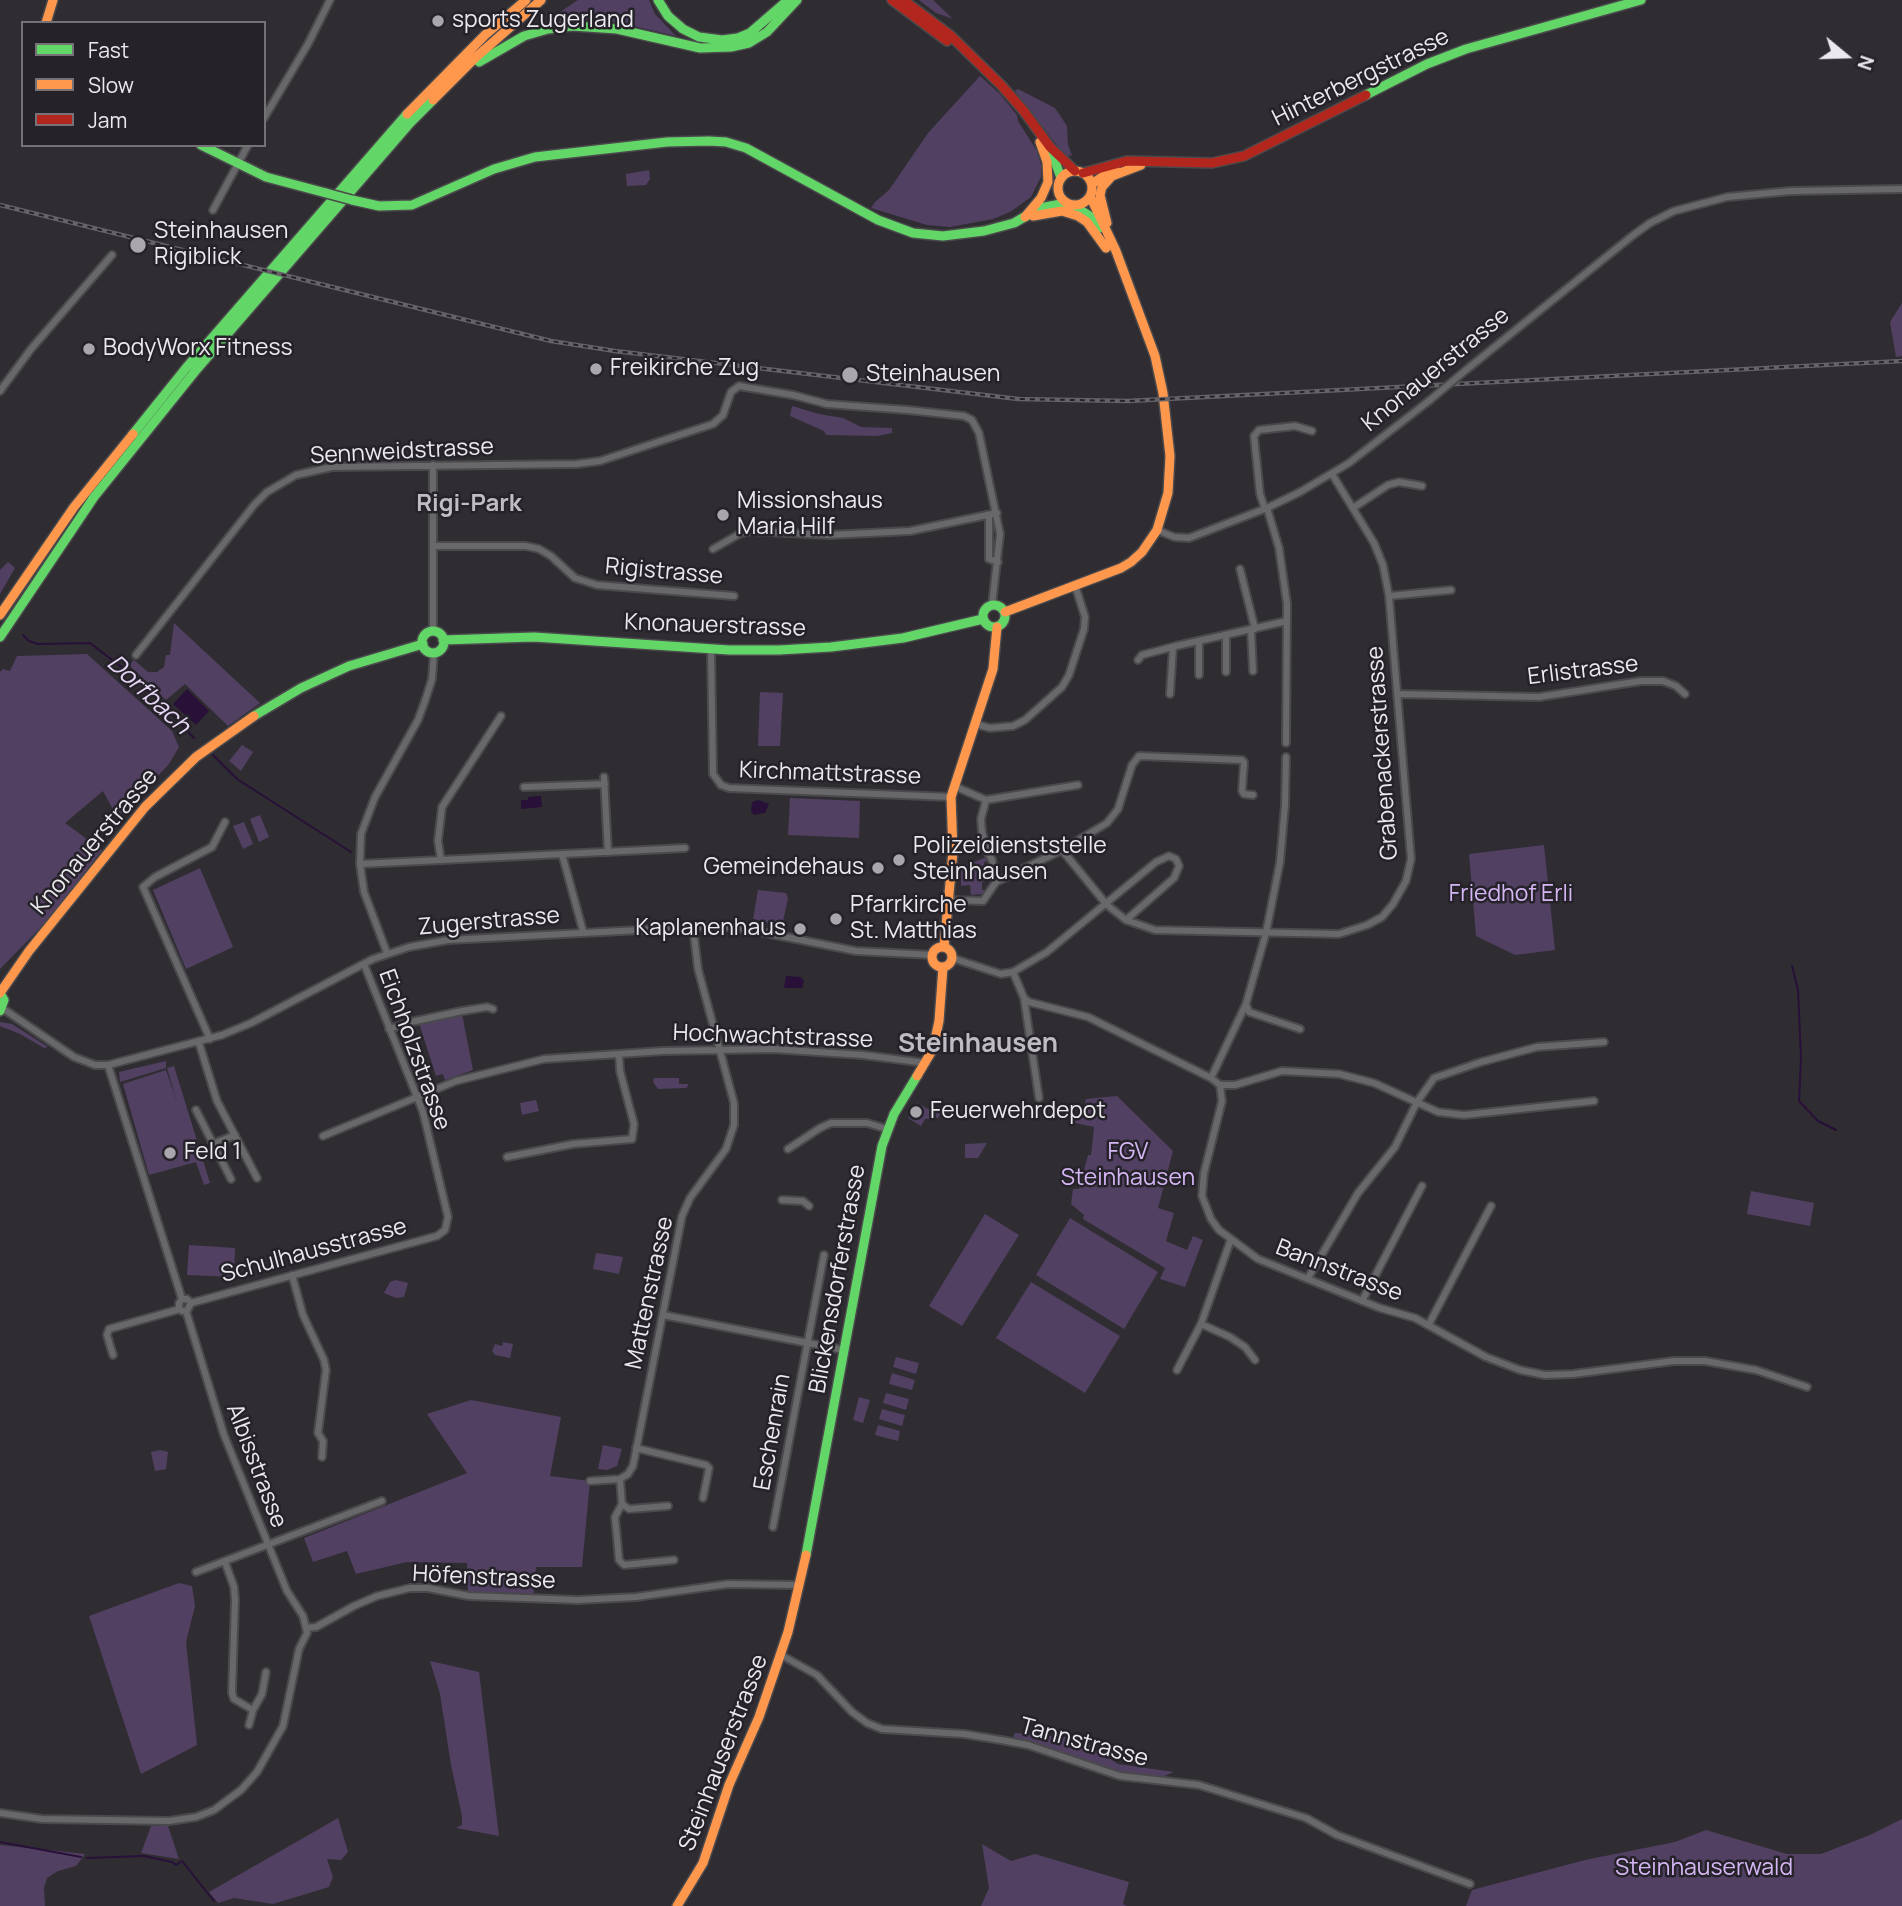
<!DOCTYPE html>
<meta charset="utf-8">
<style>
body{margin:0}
#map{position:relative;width:1902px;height:1906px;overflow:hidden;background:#2f2d32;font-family:Manrope,sans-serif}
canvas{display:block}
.legend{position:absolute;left:21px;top:21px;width:245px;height:126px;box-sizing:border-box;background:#252229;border:2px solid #747277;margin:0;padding:9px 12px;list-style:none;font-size:21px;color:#ebe9ed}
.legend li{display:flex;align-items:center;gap:14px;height:35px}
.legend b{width:35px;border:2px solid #747277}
.north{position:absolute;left:1811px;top:21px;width:70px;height:70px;-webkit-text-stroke:5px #252229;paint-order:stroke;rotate:109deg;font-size:19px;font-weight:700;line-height:28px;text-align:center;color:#ebe9ed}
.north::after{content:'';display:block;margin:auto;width:24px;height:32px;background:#ebe9ed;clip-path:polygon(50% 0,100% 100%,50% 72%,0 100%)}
</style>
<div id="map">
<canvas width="1902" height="1906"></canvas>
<ul class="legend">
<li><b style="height:9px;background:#63d668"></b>Fast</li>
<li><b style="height:9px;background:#ff974d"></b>Slow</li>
<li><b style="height:9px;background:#b3261e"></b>Jam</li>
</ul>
<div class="north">N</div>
</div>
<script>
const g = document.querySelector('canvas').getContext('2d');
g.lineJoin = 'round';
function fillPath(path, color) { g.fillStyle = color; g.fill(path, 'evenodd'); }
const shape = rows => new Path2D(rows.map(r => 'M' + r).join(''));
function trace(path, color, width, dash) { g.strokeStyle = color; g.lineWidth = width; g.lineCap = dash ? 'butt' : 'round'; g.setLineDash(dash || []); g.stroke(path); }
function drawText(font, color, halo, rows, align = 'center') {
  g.font = font + ' Manrope,sans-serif'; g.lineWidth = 5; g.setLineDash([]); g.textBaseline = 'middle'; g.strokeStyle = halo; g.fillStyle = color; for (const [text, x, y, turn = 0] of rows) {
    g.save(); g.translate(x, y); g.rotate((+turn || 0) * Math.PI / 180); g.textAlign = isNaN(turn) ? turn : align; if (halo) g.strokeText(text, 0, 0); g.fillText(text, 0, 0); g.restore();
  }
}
fillPath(shape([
 [578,0,649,0,655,14,676,36,621,23,585,19,560,20,560,12],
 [919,0,933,0,953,19,936,13],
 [980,76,1000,94,1017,115,1018,121,1037,151,1041,165,1041,177,1031,197,1010,212,993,219,950,227,927,225,871,208,875,202,889,190,928,133],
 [1018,89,1055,108,1067,126,1068,145,1072,155,1066,157,1015,91],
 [649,170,650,179,646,185,627,186,626,174],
 [1902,303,1902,356,1896,357,1890,322],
 [792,406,819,414,843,418,861,427,892,428,892,433,877,436,826,435,824,431,790,416],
 [8,562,15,568,0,594,0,570],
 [174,623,260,703,228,726,185,684,166,700,129,665,134,660,148,672,157,672,164,667,166,655,170,655],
 [87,654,172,731,179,747,169,764,121,816,117,817,103,791,65,823,102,850,48,920,0,969,0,672,3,669,10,671,17,656],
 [760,692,783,693,780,746,758,746],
 [242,745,253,752,241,771,229,761],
 [790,798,860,801,859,838,788,835],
 [260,815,269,837,259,842,250,819],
 [244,822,253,844,243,849,233,826],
 [1544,845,1555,950,1515,955,1476,936,1469,854],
 [987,857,990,860,984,862,986,875,991,875,990,880,982,882,982,890,986,890,983,894,971,895,970,885,961,886,961,867],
 [200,868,233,947,186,969,153,890],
 [758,890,786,893,788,898,782,926,753,919],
 [462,1014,473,1070,445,1080,443,1074,436,1076,419,1023],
 [0,1022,12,1024,48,1047,44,1048,20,1034,0,1026],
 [166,1061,166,1068,120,1082,119,1072],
 [174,1066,210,1183,204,1185,196,1162,149,1175,123,1084,166,1070,177,1102,167,1068],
 [654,1078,679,1078,679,1084,688,1084,688,1086,686,1088,658,1089,653,1082],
 [1117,1096,1173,1151,1158,1208,1174,1213,1166,1241,1187,1250,1193,1236,1203,1240,1185,1287,1160,1279,1165,1268,1083,1219,1084,1215,1071,1204,1073,1189,1079,1189,1088,1155,1091,1155,1094,1127,1075,1123,1076,1116,1083,1116,1086,1099],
 [536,1100,539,1111,522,1115,520,1103],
 [917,1103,930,1110,932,1106,942,1111,938,1118,925,1119,921,1126,908,1118],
 [987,1143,978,1158,965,1158,965,1144],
 [1751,1191,1814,1203,1810,1226,1747,1214],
 [985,1214,1019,1235,962,1326,929,1306],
 [1070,1218,1158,1272,1124,1329,1036,1275],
 [189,1245,235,1248,234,1277,187,1275],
 [596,1253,623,1257,619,1274,593,1269],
 [396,1280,408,1283,404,1297,396,1298,384,1293,390,1282],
 [1031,1282,1120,1336,1085,1393,996,1338],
 [503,1342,513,1344,510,1358,495,1355,492,1351,495,1344,502,1346],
 [896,1357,919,1363,916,1374,893,1367],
 [892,1373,915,1380,912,1390,889,1384],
 [886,1393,909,1399,906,1410,883,1403],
 [859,1397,870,1400,863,1423,853,1420],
 [471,1400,561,1417,550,1476,590,1481,582,1567,536,1567,533,1600,468,1594,467,1563,407,1562,356,1574,347,1551,313,1562,304,1538,467,1473,427,1414],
 [882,1409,905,1415,902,1426,879,1419],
 [878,1425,900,1431,898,1441,875,1435],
 [603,1445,622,1449,617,1466,607,1470,598,1469],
 [160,1450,168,1452,166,1469,155,1471,151,1452],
 [179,1583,192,1586,195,1606,186,1642,197,1745,141,1774,89,1616],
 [430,1661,479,1672,499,1836,456,1828,462,1825,462,1816,451,1765,440,1694],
 [1015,1733,1078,1738,1118,1764,1174,1772,1152,1781,1078,1765,1011,1742],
 [338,1818,348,1852,341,1860,327,1859,333,1877,329,1887,273,1904,234,1898,218,1903,209,1892],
 [1902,1819,1902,1906,1466,1906,1472,1890,1585,1860,1675,1842,1706,1830,1787,1854,1821,1854,1870,1835],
 [151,1826,168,1826,179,1859,141,1853],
 [982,1844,1011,1861,1035,1854,1129,1882,1123,1904,1127,1906,981,1906,989,1888],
 [0,1845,85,1854,76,1866,58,1871,47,1878,44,1888,45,1906,0,1906]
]), '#524063');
fillPath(shape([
 [187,689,209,711,196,725,173,704],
 [541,796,542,807,521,809,521,800,528,800,528,797],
 [758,800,769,804,765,813,754,815,751,811,752,802],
 [786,976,801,977,804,981,802,988,784,988]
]), '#281039');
trace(shape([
 [23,635,29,641,38,644,90,643,141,682,194,738],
 [213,755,237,779,351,852],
 [1792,966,1798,990,1801,1058,1799,1101,1818,1121,1836,1130],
 [0,1842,81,1857],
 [87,1858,144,1856,172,1862,176,1865,182,1861,214,1901]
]), '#281039', 2);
const street = shape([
 [264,118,308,44,330,0],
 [213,210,248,145],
 [1466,370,1632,236,1650,223,1674,211,1727,197,1791,191,1902,189],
 [0,391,31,349,112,255],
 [1267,508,1279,548,1287,604,1286,743],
 [1353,508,1388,485,1399,482,1422,486],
 [1265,509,1260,494,1254,436,1259,430,1295,426,1312,431],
 [989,515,989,559,998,562],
 [1157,530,1174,537,1189,538,1267,508,1300,492,1349,463,1430,400],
 [434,546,526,546,539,549,551,556,575,578,597,585,734,596],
 [713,549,741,533,750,531,829,535,910,531,997,513],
 [1240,569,1255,629],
 [1389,596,1451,590],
 [1251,630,1253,671],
 [433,631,433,465],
 [1199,642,1199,675],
 [711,649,713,774,721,785,729,788,951,797],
 [136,655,254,505,267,492,296,475,332,467,576,464,600,461,713,424,723,415,731,392,739,386,793,395,827,404,908,410,964,416,972,420,979,433,1000,534,992,605],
 [1138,660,1142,655,1176,646,1287,621],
 [1226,672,1226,636],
 [1170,694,1173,647],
 [1398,694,1539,697,1641,681,1663,681,1676,686,1685,694],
 [975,724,990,728,1013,726,1025,720,1062,687,1069,675,1084,629,1085,617,1075,585],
 [604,777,608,852],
 [954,786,986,800],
 [524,787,605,784],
 [986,800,1078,785],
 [986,800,981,819,982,832,987,851,992,860,996,882],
 [1062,850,1107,905,1126,920,1155,930,1339,934,1367,925,1382,917,1393,904,1406,881,1411,859,1389,596,1383,565,1374,543,1332,474],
 [562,854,583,931],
 [441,860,438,841,442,807,501,716],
 [360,864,685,848],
 [948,900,983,901,996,882,1062,850,1107,823,1118,809,1132,765,1139,756,1242,760,1244,762,1242,791,1244,794,1253,795],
 [387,953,364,892,360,864,361,834,375,797,418,720,425,701,432,679,434,652],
 [952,958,1001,974,1013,972,1047,952,1156,862,1169,856,1176,859,1179,866,1174,878,1126,920],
 [1013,972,1024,998,1039,1098],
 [1024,998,1029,1002,1088,1017,1211,1078,1220,1085,1222,1101,1204,1173,1202,1196,1211,1219,1219,1230,1258,1259,1380,1308,1415,1318,1486,1357,1520,1370,1545,1375,1573,1374,1674,1361,1705,1361,1756,1370,1807,1387],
 [1246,1004,1249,1012,1300,1029],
 [2,1008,74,1057,95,1065,108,1065,222,1035,251,1023,373,959,409,947,448,940,717,926,746,929,856,951,933,955],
 [389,1029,411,1022,462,1011,487,1007,493,1009],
 [210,1039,143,887,155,877,212,847,225,822],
 [199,1043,217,1101,257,1178],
 [108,1065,182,1299,179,1303,179,1308,182,1311,187,1311,191,1303,187,1299,182,1299],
 [1211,1078,1246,1004,1266,933,1280,862,1285,805,1286,757],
 [1220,1085,1235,1085,1282,1071,1339,1074,1374,1083,1438,1112,1464,1115,1594,1101],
 [196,1110,231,1179],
 [323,1136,456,1081,544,1059,663,1051,773,1049,863,1055,926,1063],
 [213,1144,235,1135],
 [788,1149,820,1128,831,1123,867,1123,887,1129],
 [507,1157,573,1144,632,1139,634,1124,620,1071,619,1054],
 [782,1200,803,1201,809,1206],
 [292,1275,303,1315,324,1360,326,1370,318,1433,323,1441,322,1457],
 [1308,1278,1358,1193,1395,1147,1417,1102,1434,1078,1481,1062,1537,1047,1604,1042],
 [1362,1301,1422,1186],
 [191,1303,437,1236,445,1230,448,1217,423,1112,364,964],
 [663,1315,844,1350],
 [1201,1324,1230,1337,1245,1347,1255,1360],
 [1429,1324,1491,1206],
 [113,1355,107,1335,109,1329,180,1309],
 [1177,1370,1201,1324,1231,1239],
 [636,1448,706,1465,709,1468,703,1498],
 [620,1479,622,1504,615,1517,619,1560,624,1565,674,1560],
 [590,1481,620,1479,628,1474,633,1466,682,1216,690,1198,726,1149,734,1125,734,1103,698,969,693,927],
 [622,1504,629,1509,668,1506],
 [773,1527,824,1255],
 [225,1562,234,1587,235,1600,232,1693,234,1699,253,1710,262,1694,266,1672],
 [196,1572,382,1501],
 [306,1628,316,1627,354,1606,377,1596,410,1588,428,1588,469,1596,578,1600,636,1597,728,1584,800,1585],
 [781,1655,817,1675,852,1712,867,1723,882,1729,964,1734,1001,1740,1028,1745,1120,1776,1199,1785,1306,1818,1337,1835,1470,1884],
 [249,1725,253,1710],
 [0,1813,42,1819,169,1821,196,1817,214,1810,241,1790,257,1772,283,1726,299,1649,307,1633,306,1628,303,1616,287,1591,224,1435,186,1311]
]);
const fast = shape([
 [658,0,668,16,683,29,699,37,722,40,738,38,750,33,788,0],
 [479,62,524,36,548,29,572,26,617,29,700,48,731,47,749,43,767,32,797,0],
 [1366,95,1427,64,1466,49,1641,0],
 [201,145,266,177,326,193],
 [1051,150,1061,178],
 [352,200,379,206,412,205,494,169,535,157,667,142,709,141,726,142,746,148,878,220,913,233,943,236,984,231,1014,223,1040,208,1066,203],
 [1074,206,1090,216,1098,229],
 [133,434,186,368,407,114],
 '983 616a11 11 0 1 1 22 0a11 11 0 1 1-22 0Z',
 '422 642a11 11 0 1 1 22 0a11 11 0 1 1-22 0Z',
 [0,637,94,497,197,369,410,123,433,100],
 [443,640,534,637,729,650,779,650,831,647,903,638,983,619],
 [254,716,301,688,349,666,423,644],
 [0,993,4,1000,0,1011],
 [806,1555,882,1146,894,1114,917,1076]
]);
const slow = shape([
 [46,23,53,0],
 [433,100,475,58,541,0],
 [407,114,485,35,526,0],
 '1058 188a17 17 0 1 1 34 0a17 17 0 1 1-34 0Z',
 [1092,184,1115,168],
 [1033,216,1062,211,1078,216,1087,222,1106,248],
 [1025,217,1041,198,1048,182,1047,162,1040,142],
 [1107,223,1100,195,1102,187,1112,176,1141,165],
 [1005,612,1121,568,1131,562,1142,552,1157,530,1168,493,1170,456,1163,393,1155,356,1116,251,1090,196],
 [0,615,74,507,133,434],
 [944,947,953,851,951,797,993,669,997,627],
 '932 957a10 10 0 1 1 20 0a10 10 0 1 1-20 0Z',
 [0,993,29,951,145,807,196,757,254,716],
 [917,1076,933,1049,939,1021,943,967],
 [677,1906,703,1863,729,1785,759,1717,788,1632,806,1555]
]);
const jam = shape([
 [892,0,947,41],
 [903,0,950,35,1001,85,1023,110,1050,147,1075,171],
 [1083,173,1127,161,1212,163,1244,156,1366,95]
]);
trace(street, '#4a494c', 10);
trace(fast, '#4a494c', 12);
trace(slow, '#4a494c', 12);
trace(jam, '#4a494c', 12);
trace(street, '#686769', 6);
trace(fast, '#63d668', 9);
trace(slow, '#ff974d', 9);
trace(jam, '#b3261e', 9);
const rail = shape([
 [0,205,551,341,615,351,1018,399,1128,401,1902,361]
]);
trace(rail, '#656367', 4.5);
trace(rail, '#252229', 2, [5]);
const streetBridge = shape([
 [1430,400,1466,370]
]);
const fastBridge = shape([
 [326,193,352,200]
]);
trace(streetBridge, '#4a494c', 10, []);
trace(fastBridge, '#4a494c', 12, []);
trace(streetBridge, '#686769', 6);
trace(fastBridge, '#63d668', 9);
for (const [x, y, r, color] of [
 [438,21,7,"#a9a7ac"],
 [138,245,9,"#a9a7ac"],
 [89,349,7,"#a9a7ac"],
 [596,369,7,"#a9a7ac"],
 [850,375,9,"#a9a7ac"],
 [723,515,7,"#a9a7ac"],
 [899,860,7,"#a9a7ac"],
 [878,868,7,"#a9a7ac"],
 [836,919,7,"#a9a7ac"],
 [800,929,7,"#a9a7ac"],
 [916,1112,7,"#a9a7ac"],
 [170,1153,7,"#a9a7ac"]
]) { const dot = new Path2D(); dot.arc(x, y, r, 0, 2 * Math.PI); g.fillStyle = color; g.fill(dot); trace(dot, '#252229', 2.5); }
drawText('23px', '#ebe9ed', '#252229', [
 ["sports Zugerland",452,21],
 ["Steinhausen",154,232],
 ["Rigiblick",154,258],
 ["BodyWorx Fitness",103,349],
 ["Freikirche Zug",610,369],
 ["Steinhausen",866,375],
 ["Missionshaus",737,502],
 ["Maria Hilf",737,528],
 ["Polizeidienststelle",913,847],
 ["Steinhausen",913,873],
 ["Gemeindehaus",864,868,"right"],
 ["Pfarrkirche",850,906],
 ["St. Matthias",850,932],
 ["Kaplanenhaus",786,929,"right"],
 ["Feuerwehrdepot",930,1112],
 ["Feld 1",184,1153]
], 'left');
drawText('23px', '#ebe9ed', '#252229', [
 ["Hinterbergstrasse",1361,78,-26],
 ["Knonauerstrasse",1436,370,-39],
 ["Sennweidstrasse",402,452,-3],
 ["Rigistrasse",664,572,5],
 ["Knonauerstrasse",715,626,2],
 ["Erlistrasse",1583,671,-7],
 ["Grabenackerstrasse",1383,753,-94],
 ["Kirchmattstrasse",830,774,2],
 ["Knonauerstrasse",95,842,-50],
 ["Zugerstrasse",489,922,-5],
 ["Hochwachtstrasse",773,1037,2],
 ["Eichholzstrasse",414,1050,70],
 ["Schulhausstrasse",314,1251,-15],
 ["Bannstrasse",1339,1271,21],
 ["Blickensdorferstrasse",838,1279,-80],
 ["Mattenstrasse",650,1293,-78],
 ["Eschenrain",773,1432,-80],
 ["Albisstrasse",256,1466,69],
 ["Höfenstrasse",484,1578,3],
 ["Tannstrasse",1084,1743,15],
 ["Steinhauserstrasse",724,1753,-69]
]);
drawText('23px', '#d5b6f4', '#252229', [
 ["Friedhof Erli",1511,895],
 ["FGV",1128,1153],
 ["Steinhausen",1128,1179],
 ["Steinhauserwald",1704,1869]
]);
drawText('bold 24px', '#c0bcc4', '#252229', [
 ["Rigi-Park",469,504]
]);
drawText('italic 24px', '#e6d7f6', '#252229', [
 ["Dorfbach",148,695,43]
]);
drawText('bold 26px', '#c0bcc4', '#252229', [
 ["Steinhausen",978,1045]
]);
</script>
